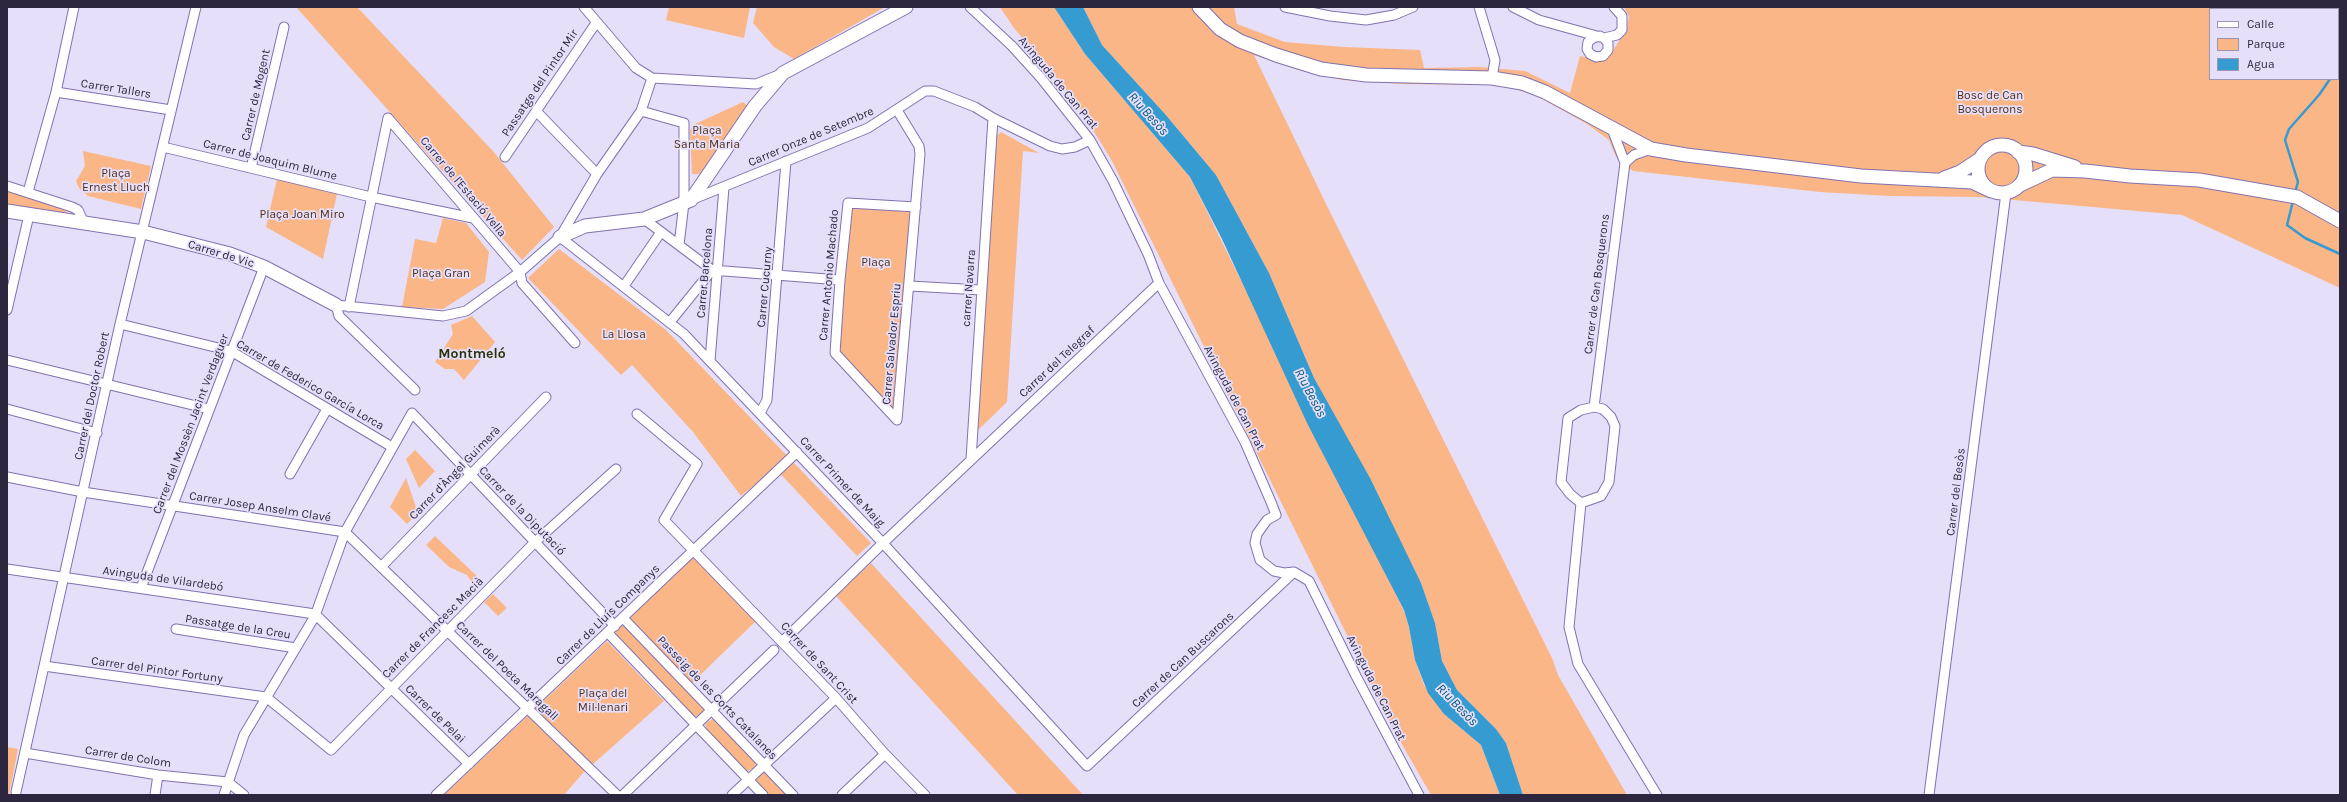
<!DOCTYPE html>
<meta charset="utf-8">
<style>
body{margin:0}
#map{position:relative;width:2347px;height:802px;overflow:hidden;background:#e5dffa;font-family:Karla,sans-serif}
canvas{display:block}
.frame{position:absolute;inset:0;border:8px solid #2d263f;pointer-events:none}
.legend{position:absolute;left:2209px;top:8px;width:130px;height:72px;box-sizing:border-box;background:#e5dffa;border:1px solid #9b95af;margin:0;padding:5px 7px;list-style:none;font-size:12px;color:#2d263f}
.legend li{display:flex;align-items:center;gap:8px;height:20px}
.legend b{width:20px;border:1px solid #9b95af}
</style>
<div id="map">
<canvas width="2347" height="802"></canvas>
<div class="frame"></div>
<ul class="legend">
<li><b style="height:5px;background:#fff"></b>Calle</li>
<li><b style="height:11px;background:#fab687"></b>Parque</li>
<li><b style="height:11px;background:#359bd0"></b>Agua</li>
</ul>
</div>
<script>
const g = document.querySelector('canvas').getContext('2d');
g.lineJoin = 'round';
function fillPath(path, color) { g.fillStyle = color; g.fill(path, 'evenodd'); }
const shape = rows => new Path2D(rows.map(r => 'M' + r).join(''));
function trace(path, color, width, dash) { g.strokeStyle = color; g.lineWidth = width; g.lineCap = dash ? 'butt' : 'round'; g.setLineDash(dash || []); g.stroke(path); }
function drawText(font, color, halo, rows, align = 'center') {
  g.font = font + ' Karla,sans-serif'; g.lineWidth = 3.5; g.setLineDash([]); g.textBaseline = 'middle'; g.strokeStyle = halo; g.fillStyle = color; for (const [text, x, y, turn = 0] of rows) {
    g.save(); g.translate(x, y); g.rotate((+turn || 0) * Math.PI / 180); g.textAlign = isNaN(turn) ? turn : align; if (halo) g.strokeText(text, 0, 0); g.fillText(text, 0, 0); g.restore();
  }
}
fillPath(shape([
 [296,7,357,7,493,151,554,227,522,260],
 [669,7,750,7,744,38,666,20],
 [757,7,885,7,794,59,774,47,753,23],
 [1000,7,1054,7,1085,54,1190,177,1404,611,1409,627,1415,660,1424,685,1444,714,1481,745,1500,795,1431,795,1396,734,1112,161,1074,99,1014,28],
 [1083,7,1234,7,1237,24,1285,42,1344,47,1420,50,1424,68,1479,67,1525,71,1570,93,1580,56,1600,60,1610,55,1627,29,1629,17,1624,7,2340,7,2340,288,2182,215,1980,197,1890,196,1820,192,1633,171,1616,157,1609,140,1587,124,1535,95,1500,85,1402,84,1343,80,1302,71,1254,55,1329,210,1552,658,1558,675,1627,795,1523,795,1506,743,1496,729,1457,690,1442,661,1435,623,1421,583,1314,378,1269,273,1216,175,1165,114,1102,45],
 [2210,9,2338,9,2338,79,2210,79],
 [743,102,749,107,705,174,692,174,690,130,695,124],
 [1001,132,1039,153,1023,151,1007,402,977,431,996,136],
 [83,151,151,166,141,209,88,196,79,188,76,181,85,166],
 [277,179,337,194,323,259,266,227],
 [7,191,61,208,71,215,7,205],
 [851,207,911,212,893,410,838,352],
 [443,218,466,223,489,252,485,282,443,309,402,307,415,239,436,243],
 [559,249,666,330,871,543,857,556,775,468,741,496,693,432,632,365,621,375,528,278],
 [472,316,495,342,464,380,454,369,445,369,435,362,453,334,451,325],
 [415,450,435,471,419,488,406,459],
 [406,478,418,513,407,524,390,507],
 [435,536,484,583,477,590,467,575,449,567,426,545],
 [696,554,758,619,691,684,628,620],
 [871,563,1083,795,1018,795,1007,783,836,596],
 [493,594,507,608,498,616,484,602],
 [620,625,627,626,704,707,704,713,700,717,692,715,616,636,616,630],
 [607,641,664,701,583,773,564,795,444,795],
 [713,719,718,720,756,763,754,768,748,771,744,770,707,731,705,723],
 [7,747,18,749,9,795,7,795],
 [762,772,769,774,789,795,769,795,757,783,757,776]
]), '#fab687');
fillPath(shape([
 [1054,7,1083,7,1102,45,1165,114,1216,175,1269,273,1314,378,1370,478,1421,583,1435,623,1442,661,1457,690,1496,729,1506,743,1523,795,1500,795,1481,745,1444,714,1428,693,1415,660,1409,627,1404,610,1308,425,1222,239,1190,177,1085,54]
]), '#359bd0');
trace(shape([
 [2338,54,2340,47],
 [2295,192,2298,182,2285,140,2289,129,2319,95,2330,79],
 [2293,201,2287,225,2305,238,2340,254]
]), '#359bd0', 2.5);
const street = shape([
 [584,7,636,68,652,78],
 [970,7,1012,46,1041,78,1090,140,1113,181,1148,254,1159,283,1245,442,1271,502,1276,515,1267,520,1257,534,1255,543,1260,560,1274,571,1284,573,1294,572,1309,581,1356,676,1419,795],
 [1285,7,1330,16,1366,20,1394,15,1413,7],
 [1479,7,1495,60,1492,78],
 [1513,7,1539,20,1604,38,1617,35,1622,30,1622,16,1614,7],
 [1600,36,1593,38,1588,42,1587,49,1590,54,1596,57,1603,56,1608,50,1608,43,1604,38],
 [652,78,756,84,781,74],
 [56,92,171,110],
 [536,111,597,174],
 [641,111,684,123,684,203,679,245],
 [388,118,520,272,522,283,575,343],
 [163,147,371,197,473,218],
 [505,157,596,23],
 [1625,163,1634,155,1651,149],
 [251,168,284,27],
 [7,186,72,207,78,210,84,223],
 [28,192,56,92,74,7],
 [691,200,868,128,925,91,934,91,975,107,993,118,1050,146,1062,149,1075,147,1090,140],
 [644,219,712,270,840,280],
 [560,237,684,334,880,540,1087,766,1294,572],
 [624,286,661,232],
 [910,286,981,290],
 [349,307,388,118],
 [7,310,29,215],
 [670,322,712,270],
 [120,324,231,351,392,447],
 [7,360,209,409],
 [710,361,724,187],
 [415,390,339,316,336,305,443,316,466,311,520,272,560,237,597,174,641,111,652,78],
 [1594,407,1625,163,1612,129],
 [1594,407,1603,409,1611,417,1615,426,1609,482,1601,496,1581,503,1570,494,1561,482,1568,418,1581,410,1594,407],
 [7,409,97,433],
 [760,413,767,400,786,161],
 [637,414,697,464,664,520,836,698,885,754,925,795],
 [897,420,920,154,919,146,897,110],
 [897,420,835,353,840,280,848,203,916,207],
 [971,459,993,118],
 [290,474,327,409],
 [7,477,83,492,345,532],
 [1581,503,1569,627,1578,664,1657,795],
 [345,532,617,795],
 [381,567,546,397],
 [7,569,315,614,469,764],
 [141,588,264,267],
 [623,618,793,795],
 [176,629,296,648],
 [608,633,763,795],
 [782,642,883,543,1159,283],
 [44,666,266,697,331,750,535,542,616,469],
 [25,753,158,775,228,782],
 [228,782,244,795],
 [16,792,120,324,196,7],
 [155,795,158,775],
 [224,795,244,735,315,616,345,532,412,413,615,626],
 [436,795,797,452],
 [623,795,774,650],
 [732,795,836,698],
 [842,795,885,754],
 [1929,795,2006,193]
]);
const secondary = shape([
 [1199,7,1220,29,1240,41,1276,55,1321,69,1366,75,1492,78,1522,83,1545,92,1651,149,1686,155,1861,176,1972,182,1991,191],
 '1978 169a24 24 0 1 1 48 0a24 24 0 1 1-48 0Z',
 [2018,152,2033,154,2075,167],
 [1944,178,1960,172,1980,159],
 [2020,185,2052,170,2085,171,2130,176,2199,180,2297,197,2340,221],
 [7,211,143,232,230,254,264,267,336,305],
 [560,237,585,226,644,219,691,200,755,106,783,73,906,7]
]);
trace(street, '#8272af', 11);
trace(secondary, '#8272af', 15);
trace(street, '#fff', 9);
trace(secondary, '#fff', 13);
drawText('12px', '#2d263f', '#e5dffa', [
 ["Passatge del Pintor Mir",540,83,-56],
 ["Avinguda de Can Prat",1058,83,50],
 ["Carrer Tallers",116,89,9],
 ["Carrer de Mogent",256,95,-77],
 ["Carrer Onze de Setembre",811,137,-23],
 ["Carrer de Joaquim Blume",270,160,14],
 ["Carrer de l'Estació Vella",463,187,50],
 ["Carrer de Vic",221,254,17],
 ["Carrer Barcelona",705,273,-85],
 ["Carrer Antonio Machado",829,275,-85],
 ["Carrer de Can Bosquerons",1597,284,-83],
 ["Carrer Cucurny",765,287,-85],
 ["carrer Navarra",969,288,-86],
 ["Carrer Salvador Espriu",892,344,-85],
 ["Carrer del Telegraf",1057,362,-43],
 ["Carrer de Federico García Lorca",310,385,30],
 ["Carrer del Doctor Robert",92,396,-78],
 ["Avinguda de Can Prat",1234,398,62],
 ["Carrer del Mossèn Jacint Verdaguer",191,424,-69],
 ["Carrer d'Àngel Guimerà",455,473,-46],
 ["Carrer Primer de Maig",842,482,47],
 ["Carrer del Besòs",1956,492,-83],
 ["Carrer Josep Anselm Clavé",260,507,9],
 ["Carrer de la Diputació",522,511,46],
 ["Avinguda de Vilardebó",163,579,8],
 ["Carrer de Lluís Companys",608,615,-44],
 ["Passatge de la Creu",238,627,9],
 ["Carrer de Francesc Macià",433,628,-45],
 ["Carrer de Can Buscarons",1183,660,-43],
 ["Carrer de Sant Crist",819,663,47],
 ["Carrer del Pintor Fortuny",157,670,8],
 ["Carrer del Poeta Maragall",507,671,44],
 ["Avinguda de Can Prat",1376,688,63],
 ["Passeig de les Corts Catalanes",717,698,46],
 ["Carrer de Pelai",435,714,44],
 ["Carrer de Colom",128,757,9]
]);
drawText('12px', '#502f17', '#e5dffa', [
 ["Bosc de Can",1990,96],
 ["Bosquerons",1990,110],
 ["Plaça",707,131],
 ["Santa Maria",707,145],
 ["Plaça",116,174],
 ["Ernest Lluch",116,188],
 ["Plaça Joan Miro",302,215],
 ["Plaça",876,263],
 ["Plaça Gran",441,274],
 ["La Llosa",624,335],
 ["Plaça del",603,694],
 ["Mil·lenari",603,708]
]);
drawText('italic 13px', '#015478', '#e5dffa', [
 ["Riu Besòs",1148,114,48],
 ["Riu Besòs",1310,393,62],
 ["Riu Besòs",1457,705,46]
]);
drawText('bold 14px', '#2c3007', '#e5dffa', [
 ["Montmeló",472,354]
]);
</script>
